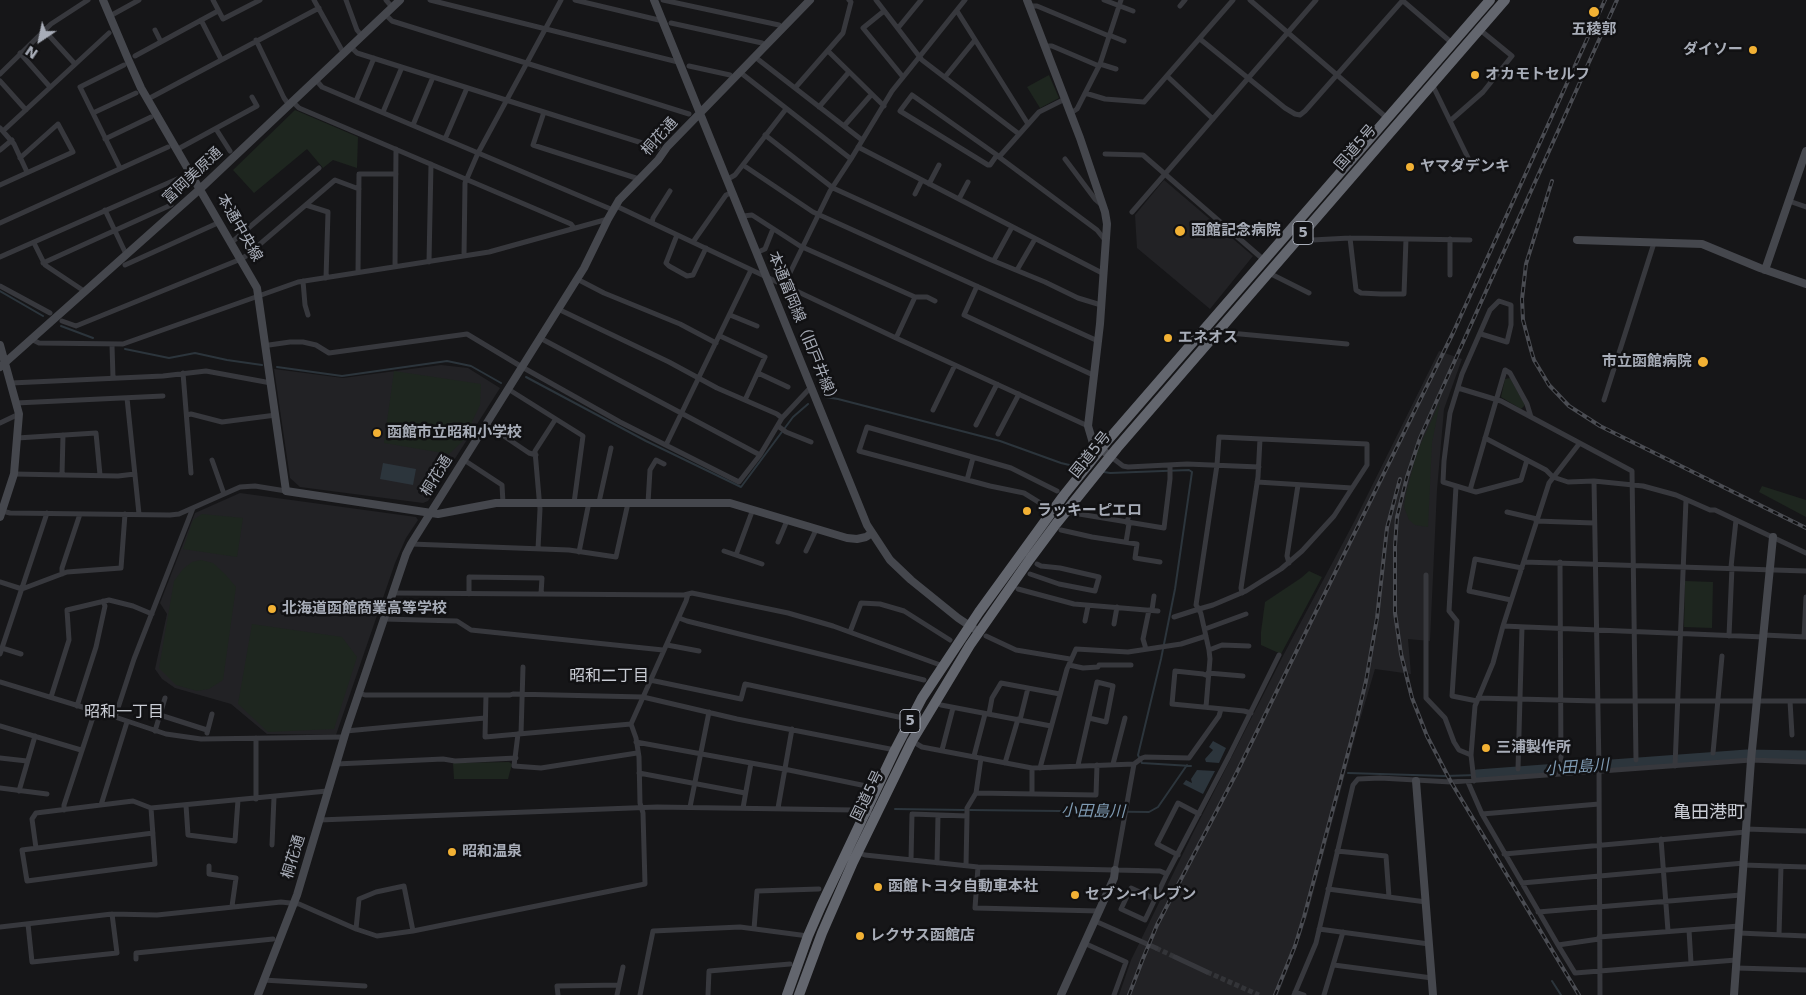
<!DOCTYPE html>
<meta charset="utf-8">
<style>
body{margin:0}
#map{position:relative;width:1806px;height:995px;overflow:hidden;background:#161618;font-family:"DejaVu Sans",sans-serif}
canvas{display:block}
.north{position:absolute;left:15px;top:15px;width:50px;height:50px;-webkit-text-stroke:4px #111113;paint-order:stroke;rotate:214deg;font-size:14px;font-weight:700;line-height:20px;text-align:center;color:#a8adb8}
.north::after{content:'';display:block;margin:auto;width:18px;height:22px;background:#a8adb8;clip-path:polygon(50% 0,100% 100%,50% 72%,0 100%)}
</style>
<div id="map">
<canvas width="1806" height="995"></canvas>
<div class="north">N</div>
</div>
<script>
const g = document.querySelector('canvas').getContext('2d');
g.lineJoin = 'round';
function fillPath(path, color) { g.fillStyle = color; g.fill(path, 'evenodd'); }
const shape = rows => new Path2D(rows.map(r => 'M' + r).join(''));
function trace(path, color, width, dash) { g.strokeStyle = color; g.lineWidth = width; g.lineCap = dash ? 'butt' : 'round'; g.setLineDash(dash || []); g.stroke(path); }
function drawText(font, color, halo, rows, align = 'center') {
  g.font = font + ' "DejaVu Sans","Noto Sans JP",sans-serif'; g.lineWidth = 5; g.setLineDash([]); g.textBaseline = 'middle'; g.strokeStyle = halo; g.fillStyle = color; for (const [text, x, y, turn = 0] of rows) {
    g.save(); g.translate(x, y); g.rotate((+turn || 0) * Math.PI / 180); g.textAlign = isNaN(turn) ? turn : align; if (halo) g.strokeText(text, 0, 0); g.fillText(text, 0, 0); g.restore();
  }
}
fillPath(shape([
 [1164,180,1253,256,1210,309,1137,248,1135,215],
 [1439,351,1462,359,1444,409,1437,490,1430,641,1408,639,1411,674,1375,669,1357,730,1307,916,1297,946,1278,995,1119,995,1131,960,1193,833,1285,652,1354,522],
 [441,365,468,368,500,388,428,501,423,503,300,487,290,478,274,369,343,378],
 [240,493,416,517,418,520,406,538,395,563,336,735,267,734,231,704,175,688,162,679,155,669,167,614,160,603,195,513]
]), '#222225');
fillPath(shape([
 [1049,75,1059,98,1040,108,1027,87],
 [295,110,358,137,357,168,333,160,323,168,307,149,254,193,233,170],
 [394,371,481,384,480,405,463,441,449,454,384,443],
 [1510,378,1525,405,1521,409,1501,397,1505,379],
 [1440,402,1432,443,1428,527,1415,525,1409,520,1404,507,1406,493,1417,452],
 [1762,486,1806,500,1806,517,1759,492],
 [202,514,243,518,237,557,183,549,193,520],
 [201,560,213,563,225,574,236,587,223,680,209,689,197,691,176,685,159,668,174,581,183,569,192,562],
 [1309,571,1322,577,1281,654,1261,645,1261,632,1265,602,1301,578],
 [1685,581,1713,582,1712,628,1684,627],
 [252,624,342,637,357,657,334,729,268,732,238,704],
 [509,762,512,764,508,779,454,779,453,763]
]), '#1e261f');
fillPath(shape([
 [383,463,416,469,413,485,380,479],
 [1213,741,1226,748,1219,763,1206,762,1205,759,1213,750,1209,747],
 [1197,770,1215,771,1203,794,1183,784,1186,780,1192,783,1191,779]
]), '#2c353c');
trace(shape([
 [0,291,43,316],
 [61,326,93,338],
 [125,349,169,358,195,353,227,360,262,365],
 [277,367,342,376,447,361,471,366,501,383],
 [526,377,646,441,741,487,793,417,808,404],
 [825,397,838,399,1000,441,1061,463,1082,468],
 [1104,472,1110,473,1189,470,1192,472,1175,589,1161,659,1138,755,1142,763,1191,766],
 [1348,773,1445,776,1477,775],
 [895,809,964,810],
 [970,810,1149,812,1158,807,1187,765],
 [1552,981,1561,995]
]), '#2c353c', 2);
trace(shape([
 [1477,775,1747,755,1806,756]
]), '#2c353c', 11);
trace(shape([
 [1156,948,1175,957],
 [1207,972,1259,995]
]), '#333438', 5, [5, 2.5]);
trace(shape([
 [213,0,223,19,260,0],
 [314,0,344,54],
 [346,0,357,30,362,36],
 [386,0,392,7],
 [430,0,678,62],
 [575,0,663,21],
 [663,0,779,25],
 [876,0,922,60,1019,134],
 [1104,0,1133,11],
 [1250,0,1387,118],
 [1402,0,1452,43],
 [1031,6,1037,6,1109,36],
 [1180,6,1185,0],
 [884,11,863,28,903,77],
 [957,11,1028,124],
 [385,14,392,21,689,114],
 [110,16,139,0],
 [201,20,221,59],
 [671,23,762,43],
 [898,28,921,0],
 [44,30,75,64],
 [155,30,161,42],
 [1109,35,1124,41],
 [1200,39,1285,108,1295,114,1300,115,1305,111,1403,0],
 [256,40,284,98,289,105],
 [1046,46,1052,46,1099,66],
 [351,47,357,53,658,148],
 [828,51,884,106],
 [20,53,50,87],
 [135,56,218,11],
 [755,57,862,140],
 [1100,64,1116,69],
 [689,66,730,75],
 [741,73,851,159],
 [0,74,51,24,88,0],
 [1167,76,1213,119],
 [945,77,975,40],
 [316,80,322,87,613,210],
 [0,81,26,110],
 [1432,84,1473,168],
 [795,88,843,33,851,2,849,0],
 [1085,93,1105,99,1144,102,1233,0],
 [148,99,319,8],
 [356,101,374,58],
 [293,102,299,108,571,224,574,228],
 [819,107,849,72],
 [383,112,402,67],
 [544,112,533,145,639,179],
 [93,113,136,93],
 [1071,113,1077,109,1100,64,1121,0],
 [1450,121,1483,92,1512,56,1479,29],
 [413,125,433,77],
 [844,126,871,95],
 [0,128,14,144,27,172],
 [216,129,230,151],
 [3,131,109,33],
 [765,135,833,188,989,259,1045,282,1078,298,1101,305],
 [105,139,151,117],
 [445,139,467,88],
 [858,147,1104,274],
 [178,149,257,106,252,97],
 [0,150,12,140],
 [1105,154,1143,155,1264,260],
 [997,155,990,165,988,165,900,111,912,95,997,155,999,157,1097,230,1105,240],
 [999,157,1039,112,1065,99],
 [1065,159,1095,199,1102,205],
 [743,165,813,212,1098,341],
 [120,168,80,87,124,65],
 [728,179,735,175,786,109],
 [929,184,939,165],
 [0,185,73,152,58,124,20,158],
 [915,194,922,180],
 [959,199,968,182],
 [1789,201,1806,207],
 [306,205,328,212,326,278],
 [616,206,896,338,1088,426],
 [105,210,126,254],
 [1132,212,1316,0],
 [743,216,752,215,800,246,915,297,927,297,935,301],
 [0,223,168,147],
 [652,223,653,218,670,191],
 [1303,234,1312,240,1350,238,1470,240],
 [677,235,666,263,669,266,687,276,693,275,706,248],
 [1350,238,1356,290,1361,293,1381,294,1404,294,1406,239],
 [1450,239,1450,275],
 [232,242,319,168],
 [693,242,726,195,733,192],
 [34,243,45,265,84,291],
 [758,252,765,249,773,229],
 [464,256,465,183,478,153,561,0],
 [0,257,184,176],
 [994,260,1012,227],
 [429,262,431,164],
 [43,263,171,205],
 [125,265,220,222],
 [395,267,396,149],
 [1017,270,1035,239],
 [358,272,359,174,396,174],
 [1269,273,1309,293],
 [577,279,604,293,680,324,716,343],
 [303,281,305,305,308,315],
 [784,285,830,191,851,159,892,91,965,0],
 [0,286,50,313],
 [977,286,964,315,1093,375],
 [558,309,669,362,717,388,777,414,782,418],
 [730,315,757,326],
 [62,321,76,326,241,259,246,256,335,180,359,189],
 [1222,327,1230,333,1347,344],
 [1481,334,1507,342,1511,325,1511,305,1499,301,1490,310,1462,374,1450,413,1444,461,1443,482,1476,492,1521,480,1527,460],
 [720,336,765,357,745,400],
 [540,338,760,455],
 [896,338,915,297],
 [31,339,39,343,123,344,298,282,489,252,608,219],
 [112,345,113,378],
 [269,345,290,342,303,342,316,345,329,353,467,334,522,367,620,422,739,482,760,455,782,418,811,387],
 [183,373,191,473],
 [758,373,788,387],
 [11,383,163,376,206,371,271,383],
 [1458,388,1501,401,1632,471,1636,760],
 [508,389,583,436,574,503],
 [127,398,139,514],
 [1604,400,1654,243],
 [16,403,163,396],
 [933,410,955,365],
 [187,415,191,414,222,422,276,415],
 [0,423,19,414],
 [486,424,529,453,536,455],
 [976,425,997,384],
 [778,426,786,432,811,442],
 [998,434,1019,394],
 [17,438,96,433,100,475],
 [1485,438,1546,470,1553,477,1568,482,1594,481,1643,486,1676,495,1710,510,1715,510,1806,553],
 [666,445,751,270],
 [1110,456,1123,466,1128,467,1187,464,1259,467],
 [212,460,224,494],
 [464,460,502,485,503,503],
 [14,474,118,476,135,474],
 [62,475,63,435],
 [967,480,973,458],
 [1594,481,1599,769,1600,995],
 [1257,482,1352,488],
 [1456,486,1449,611,1457,621,1452,696,1477,701],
 [1470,490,1505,370,1510,373,1527,404,1531,417],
 [599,502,611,448],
 [648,503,650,470,656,460,664,464],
 [1045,506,1024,493,990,486,859,451,867,427,1011,468,1057,491],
 [2,511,10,513,170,515,179,514,240,487,255,486,286,491],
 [1507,512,1537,519],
 [1073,513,1164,528,1170,479,1170,465],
 [1536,521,1594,523],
 [1127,523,1131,505],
 [1061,530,1092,537,1137,544,1135,558,1160,562],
 [778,542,786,523],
 [1126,542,1129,524],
 [411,544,569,550,616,557,628,503],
 [538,549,540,509,535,451,555,420],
 [724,551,762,564],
 [806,551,815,532],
 [579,552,589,502],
 [736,555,753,509],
 [1524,562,1806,571],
 [1560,562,1561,766],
 [1289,563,1287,556,1298,485],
 [1731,567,1736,520],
 [62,574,62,568,80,514],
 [1030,574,1059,584,1095,591,1099,577,1060,568,1041,566,1037,564],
 [1426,575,1426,698,1445,718,1454,742,1459,750,1471,755],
 [0,582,22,589,67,572,121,568,125,514],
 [1018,589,1074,604,1158,611],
 [393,593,684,595,692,593,788,613,833,626,943,666],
 [1242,593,1241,588,1258,477,1260,439],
 [469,594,469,577,542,578,541,594],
 [1511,600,1469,591,1475,559,1522,568],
 [1152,610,1154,596],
 [1174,617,1199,609,1213,605,1246,591,1281,569,1302,551,1334,516,1367,465,1367,444,1219,437,1217,465,1196,605,1199,609,1201,614,1209,650,1210,659,1206,707],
 [679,618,687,621,924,680],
 [384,619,457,621,471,630,663,650],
 [1085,621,1088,606],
 [1114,624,1117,607],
 [1503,626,1764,637],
 [1205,629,1246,614],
 [850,632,861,603,880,604,904,611,950,640],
 [1764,635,1806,637],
 [986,636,1016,650,1070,659],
 [1729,636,1732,567],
 [1804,637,1806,597],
 [667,645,699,651],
 [2,648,21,654],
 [1146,649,1143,639,1149,610],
 [1209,650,1222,645,1249,646],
 [0,654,47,513],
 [1069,665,1083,668,1098,667,1099,665,1131,665],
 [1208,673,1243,676],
 [1208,676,1203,674,1175,671,1172,704,1244,711,1251,713],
 [650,680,741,699,745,684,903,718],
 [0,682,115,717,166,734,201,739,344,737],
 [359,693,365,695,510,695,513,694,643,697,737,719,895,750],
 [486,695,485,737,631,724],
 [51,697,69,640,67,610,109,600,133,606,152,614],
 [1478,698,1597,701,1806,701],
 [1790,701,1792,735],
 [941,705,1051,726],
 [77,706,96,647,105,606,103,601],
 [989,714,992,698,1001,683,1060,694],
 [160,715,207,730],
 [115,717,134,659,193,508],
 [1020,720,1028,688],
 [0,726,81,750],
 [155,731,165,698],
 [346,731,485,718],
 [207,733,212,714],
 [518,734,514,766,541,768,637,753],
 [521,734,523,667],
 [256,738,256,799],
 [912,741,922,747,1032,768,1134,764,1142,758,1145,757,1189,758,1219,716,1221,709],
 [636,742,784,769,876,788],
 [942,750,953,708],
 [1713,753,1722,656],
 [974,756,985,714],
 [0,758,27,761],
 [1005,763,1018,719],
 [336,764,443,759,455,761,516,758],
 [1113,764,1125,718],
 [1078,765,1097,682,1113,686,1106,722,1089,718],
 [1675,766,1686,500],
 [1040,768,1067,669,1076,649,1128,652,1181,644,1206,636],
 [1518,769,1522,627],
 [639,773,745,793],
 [1474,781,1471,755,1475,706,1493,663,1503,626,1549,483,1579,444],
 [1468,782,1482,814,1558,945,1599,939],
 [0,788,47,794],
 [19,791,35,736],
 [976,793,1096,795,1097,765],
 [1032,794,1032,768],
 [101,805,127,722],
 [186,805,188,835,235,841,238,800],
 [690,807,709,712],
 [151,808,327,791],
 [743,808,751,763],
 [778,808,792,729],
 [64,810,64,805,95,711],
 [1482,814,1599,804],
 [967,816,967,808,976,793,981,758],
 [319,820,657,807,854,810,875,815],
 [1746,829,1806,831],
 [1661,839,1668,931],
 [272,845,274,797],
 [36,848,32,819,36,813,133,801,151,808,155,864,27,881,22,850,153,833],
 [1337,851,1386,856,1389,897],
 [856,852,865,855,978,867,1115,870,1160,871,1167,874,1229,756,1279,655],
 [1504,854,1746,832],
 [1178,855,1157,844,1178,803,1199,814],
 [911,860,912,814,967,816,966,866],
 [937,863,938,815],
 [1743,865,1806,867],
 [209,866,209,874,236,878,232,906],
 [978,867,975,908,1099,911],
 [1115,870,1134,764],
 [1522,883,1744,863],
 [1328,889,1426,902],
 [1155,899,1131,888,1121,909,1145,920,1167,874],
 [1538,912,1741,895],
 [1095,921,1156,948],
 [28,924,32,962,117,953,112,914],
 [0,927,112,914,157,915,281,902,299,904,356,929],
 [754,929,757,891,819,889],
 [1319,929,1429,944],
 [1689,930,1691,963],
 [413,931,404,886,376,892,359,899,356,929,377,936,413,931,645,884,643,813,640,803,639,757,636,738,631,724,686,601,688,594],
 [1739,933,1806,936],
 [1779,935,1781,866],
 [1599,937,1739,926],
 [1084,943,1126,962,1114,995],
 [1558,945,1575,973,1736,960],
 [1175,957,1207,972],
 [136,959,136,953,273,939],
 [1334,965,1432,978],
 [1736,968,1806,970],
 [263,980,365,986],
 [1295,992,1304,995],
 [558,995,557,986,619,985],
 [617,995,623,967],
 [640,995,653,931,740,927,808,936],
 [708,995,709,971,790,964],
 [1294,995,1316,943,1353,785,1358,779,1380,778,1451,782,1751,760,1806,762],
 [1324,995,1343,932]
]), '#37383d', 5);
trace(shape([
 [103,0,128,59,141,88,257,288,286,491,438,514,496,503,730,503,847,538,857,539,866,537,872,533],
 [654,0,867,525,890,560,911,580,958,618,979,632],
 [1027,0,1080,138,1105,212,1107,224,1100,324,1088,426,1093,443,1110,456],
 [1577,240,1702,244,1760,268,1806,284],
 [1765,270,1806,151],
 [0,345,19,414,14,474,0,517],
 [0,367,200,189,400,0],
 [1416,781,1433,995],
 [258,995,297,895,346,731,406,554,411,544,584,268,608,219,619,200,658,160,667,147,810,0],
 [1061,995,1114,878,1115,870],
 [1734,995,1751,760,1773,537]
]), '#45474d', 8);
trace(shape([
 [787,995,808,936,821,906,895,750,922,698,979,612,1064,495,1108,440,1490,0],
 [799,995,822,933,853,862,912,741,970,645,1030,559,1056,524,1117,448,1505,0]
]), '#63666e', 10);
const rail = shape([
 [1552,181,1526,264,1522,299,1523,320,1531,350,1534,360,1549,385,1569,406,1600,426,1806,528],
 [1129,995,1142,961,1157,925,1236,774,1453,333,1605,0],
 [1275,995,1295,946,1304,917,1356,723,1366,681,1377,618,1387,528,1400,479],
 [1579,995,1451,782,1427,736,1412,698,1401,654,1395,613,1395,546,1397,517,1407,477,1420,438,1617,0]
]);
trace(rail, '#4a4c52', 4);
trace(rail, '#111113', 2, [5.5]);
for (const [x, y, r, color] of [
 [1594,12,6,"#f2b134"],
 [1753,50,5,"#f2b134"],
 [1475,75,5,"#f2b134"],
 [1410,167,5,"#f2b134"],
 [1180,231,6,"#f2b134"],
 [1168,338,5,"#f2b134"],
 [1703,362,6,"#f2b134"],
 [377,433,5,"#f2b134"],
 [1027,511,5,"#f2b134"],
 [272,609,5,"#f2b134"],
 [1486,748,5,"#f2b134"],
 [452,852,5,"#f2b134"],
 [878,887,5,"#f2b134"],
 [1075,895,5,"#f2b134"],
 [860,936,5,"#f2b134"]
]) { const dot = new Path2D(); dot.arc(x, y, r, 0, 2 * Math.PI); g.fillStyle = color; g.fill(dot); trace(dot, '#111113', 2); }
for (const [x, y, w] of [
 [1303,233,20],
 [910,721,20]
]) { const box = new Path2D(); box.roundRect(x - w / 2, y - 11.5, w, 23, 4); g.fillStyle = '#111113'; g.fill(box); trace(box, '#a8adb8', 1); }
drawText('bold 14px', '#a8adb8', null, [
 ["5",1303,233],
 ["5",910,721]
]);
drawText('bold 15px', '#a8adb8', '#111113', [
 ["五稜郭",1594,30,"center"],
 ["ダイソー",1743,50,"right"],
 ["オカモトセルフ",1485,75],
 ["ヤマダデンキ",1420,167],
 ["函館記念病院",1191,231],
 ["エネオス",1178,338],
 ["市立函館病院",1692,362,"right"],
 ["函館市立昭和小学校",387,433],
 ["ラッキーピエロ",1037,511],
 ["北海道函館商業高等学校",282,609],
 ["三浦製作所",1496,748],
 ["昭和温泉",462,852],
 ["函館トヨタ自動車本社",888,887],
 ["セブン-イレブン",1085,895],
 ["レクサス函館店",870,936]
], 'left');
drawText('15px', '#a8adb8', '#111113', [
 ["桐花通",660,137,-48],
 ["国道5号",1356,148,-49],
 ["富岡美原通",193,176,-43],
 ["本通中央線",239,228,60],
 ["本通富岡線（旧戸井線）",803,329,68],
 ["国道5号",1091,455,-51],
 ["桐花通",437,476,-58],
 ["国道5号",868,796,-64],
 ["桐花通",294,857,-73]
]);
drawText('16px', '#c9ccd4', '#111113', [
 ["昭和二丁目",609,677],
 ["昭和一丁目",124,713]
]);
drawText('italic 16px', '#7f9bb3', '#111113', [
 ["小田島川",1577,768,-4],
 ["小田島川",1093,812,1]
]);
drawText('18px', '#c9ccd4', '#111113', [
 ["亀田港町",1709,813]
]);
</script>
